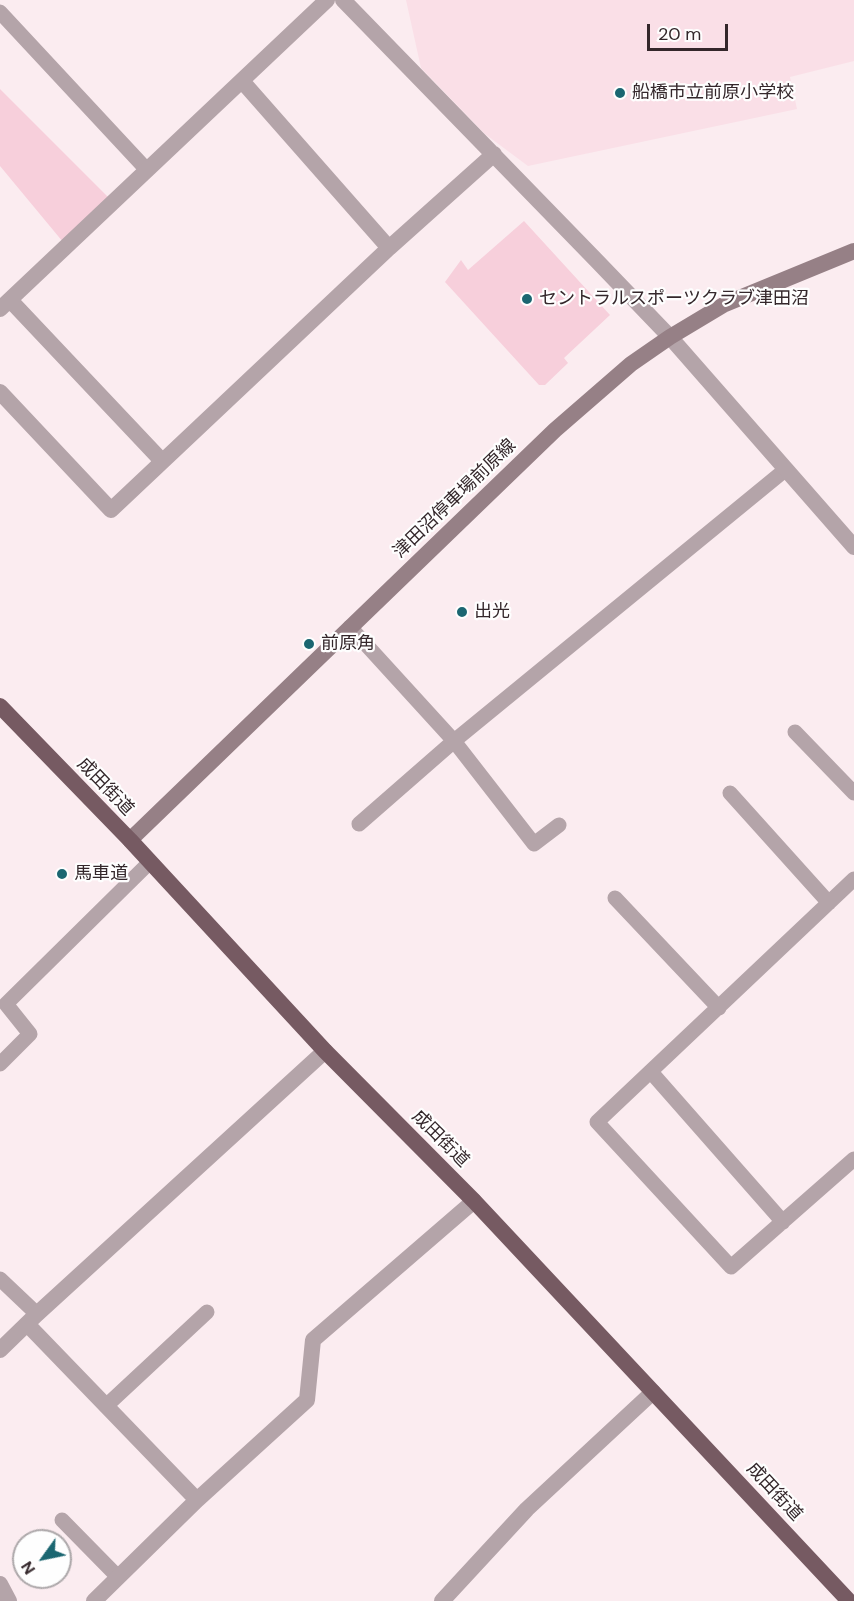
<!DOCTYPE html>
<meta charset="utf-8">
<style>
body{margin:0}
#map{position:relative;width:854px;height:1601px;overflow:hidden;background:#fbecf0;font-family:"DM Sans",sans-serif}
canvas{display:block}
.north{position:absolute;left:12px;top:1529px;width:60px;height:60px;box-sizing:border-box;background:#fefefe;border:2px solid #ada8aa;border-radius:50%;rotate:237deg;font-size:16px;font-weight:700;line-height:24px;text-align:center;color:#34272b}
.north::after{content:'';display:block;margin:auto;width:21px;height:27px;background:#1b6671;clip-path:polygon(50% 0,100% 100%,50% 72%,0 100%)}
.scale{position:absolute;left:647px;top:24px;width:81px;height:27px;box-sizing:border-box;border:3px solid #34272b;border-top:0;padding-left:8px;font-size:18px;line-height:21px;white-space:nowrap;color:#34272b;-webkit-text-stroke:4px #fefefe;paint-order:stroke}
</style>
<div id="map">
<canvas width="854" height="1601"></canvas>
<div class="north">N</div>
<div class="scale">20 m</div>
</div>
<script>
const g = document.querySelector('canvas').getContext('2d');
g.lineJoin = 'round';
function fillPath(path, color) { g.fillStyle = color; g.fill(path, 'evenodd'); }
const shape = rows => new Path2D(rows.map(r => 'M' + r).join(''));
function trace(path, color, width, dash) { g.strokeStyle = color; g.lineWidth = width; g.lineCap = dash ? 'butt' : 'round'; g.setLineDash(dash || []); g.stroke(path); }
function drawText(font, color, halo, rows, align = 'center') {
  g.font = font + ' "DM Sans","Noto Sans JP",sans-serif'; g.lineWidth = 4.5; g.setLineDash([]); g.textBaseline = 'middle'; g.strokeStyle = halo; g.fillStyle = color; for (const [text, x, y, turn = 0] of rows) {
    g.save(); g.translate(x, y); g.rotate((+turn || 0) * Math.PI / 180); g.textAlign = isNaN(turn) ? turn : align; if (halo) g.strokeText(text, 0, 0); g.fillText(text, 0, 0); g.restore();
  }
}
fillPath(shape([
 [406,0,854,0,854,61,790,77,797,109,528,166,485,134,421,68]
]), '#fadfe7');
fillPath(shape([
 [0,89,108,197,63,242,0,166],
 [524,221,610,315,564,358,568,363,545,385,539,385,445,282,461,260,468,270]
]), '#f7cfdb');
trace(shape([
 [0,12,147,170],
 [350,627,454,741,534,844,559,825],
 [795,732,854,793],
 [730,793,829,903],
 [359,824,454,741,785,470],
 [854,879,597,1122,731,1267,854,1159],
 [615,898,719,1008],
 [0,1064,30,1034,6,1004,150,862],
 [651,1072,783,1222],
 [0,1279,37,1314],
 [106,1406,207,1312],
 [62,1520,118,1577]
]), '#b4a4a9', 15);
trace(shape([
 [343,0,596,260,670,337,854,547],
 [242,81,389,248],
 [10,300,162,461],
 [0,309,327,0],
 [0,392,111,510,389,248,494,154],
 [27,1324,197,1500],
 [0,1350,37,1314,325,1051],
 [0,1584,9,1601],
 [94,1601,197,1500,307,1400,313,1340,474,1201],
 [442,1601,527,1509,653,1392]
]), '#b4a4a9', 16);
trace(shape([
 [130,840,555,430,631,364,670,337,725,304,854,251]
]), '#968086', 16);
trace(shape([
 [0,706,130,840,325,1051,474,1201,849,1601]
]), '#765a62', 16);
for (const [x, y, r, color] of [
 [620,93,6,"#1b6671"],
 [527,299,6,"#1b6671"],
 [462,612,6,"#1b6671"],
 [309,644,6,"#1b6671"],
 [62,874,6,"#1b6671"]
]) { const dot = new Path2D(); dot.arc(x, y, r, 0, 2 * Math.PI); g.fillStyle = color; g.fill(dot); trace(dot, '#fefefe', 2); }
drawText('18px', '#34272b', '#fefefe', [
 ["船橋市立前原小学校",632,93],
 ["セントラルスポーツクラブ津田沼",539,299],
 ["出光",474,612],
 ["前原角",321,644],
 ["馬車道",74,874]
], 'left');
drawText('18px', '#34272b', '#fefefe', [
 ["津田沼停車場前原線",455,499,-44],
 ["成田街道",105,787,46],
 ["成田街道",440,1139,45],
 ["成田街道",774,1492,47]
]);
</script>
